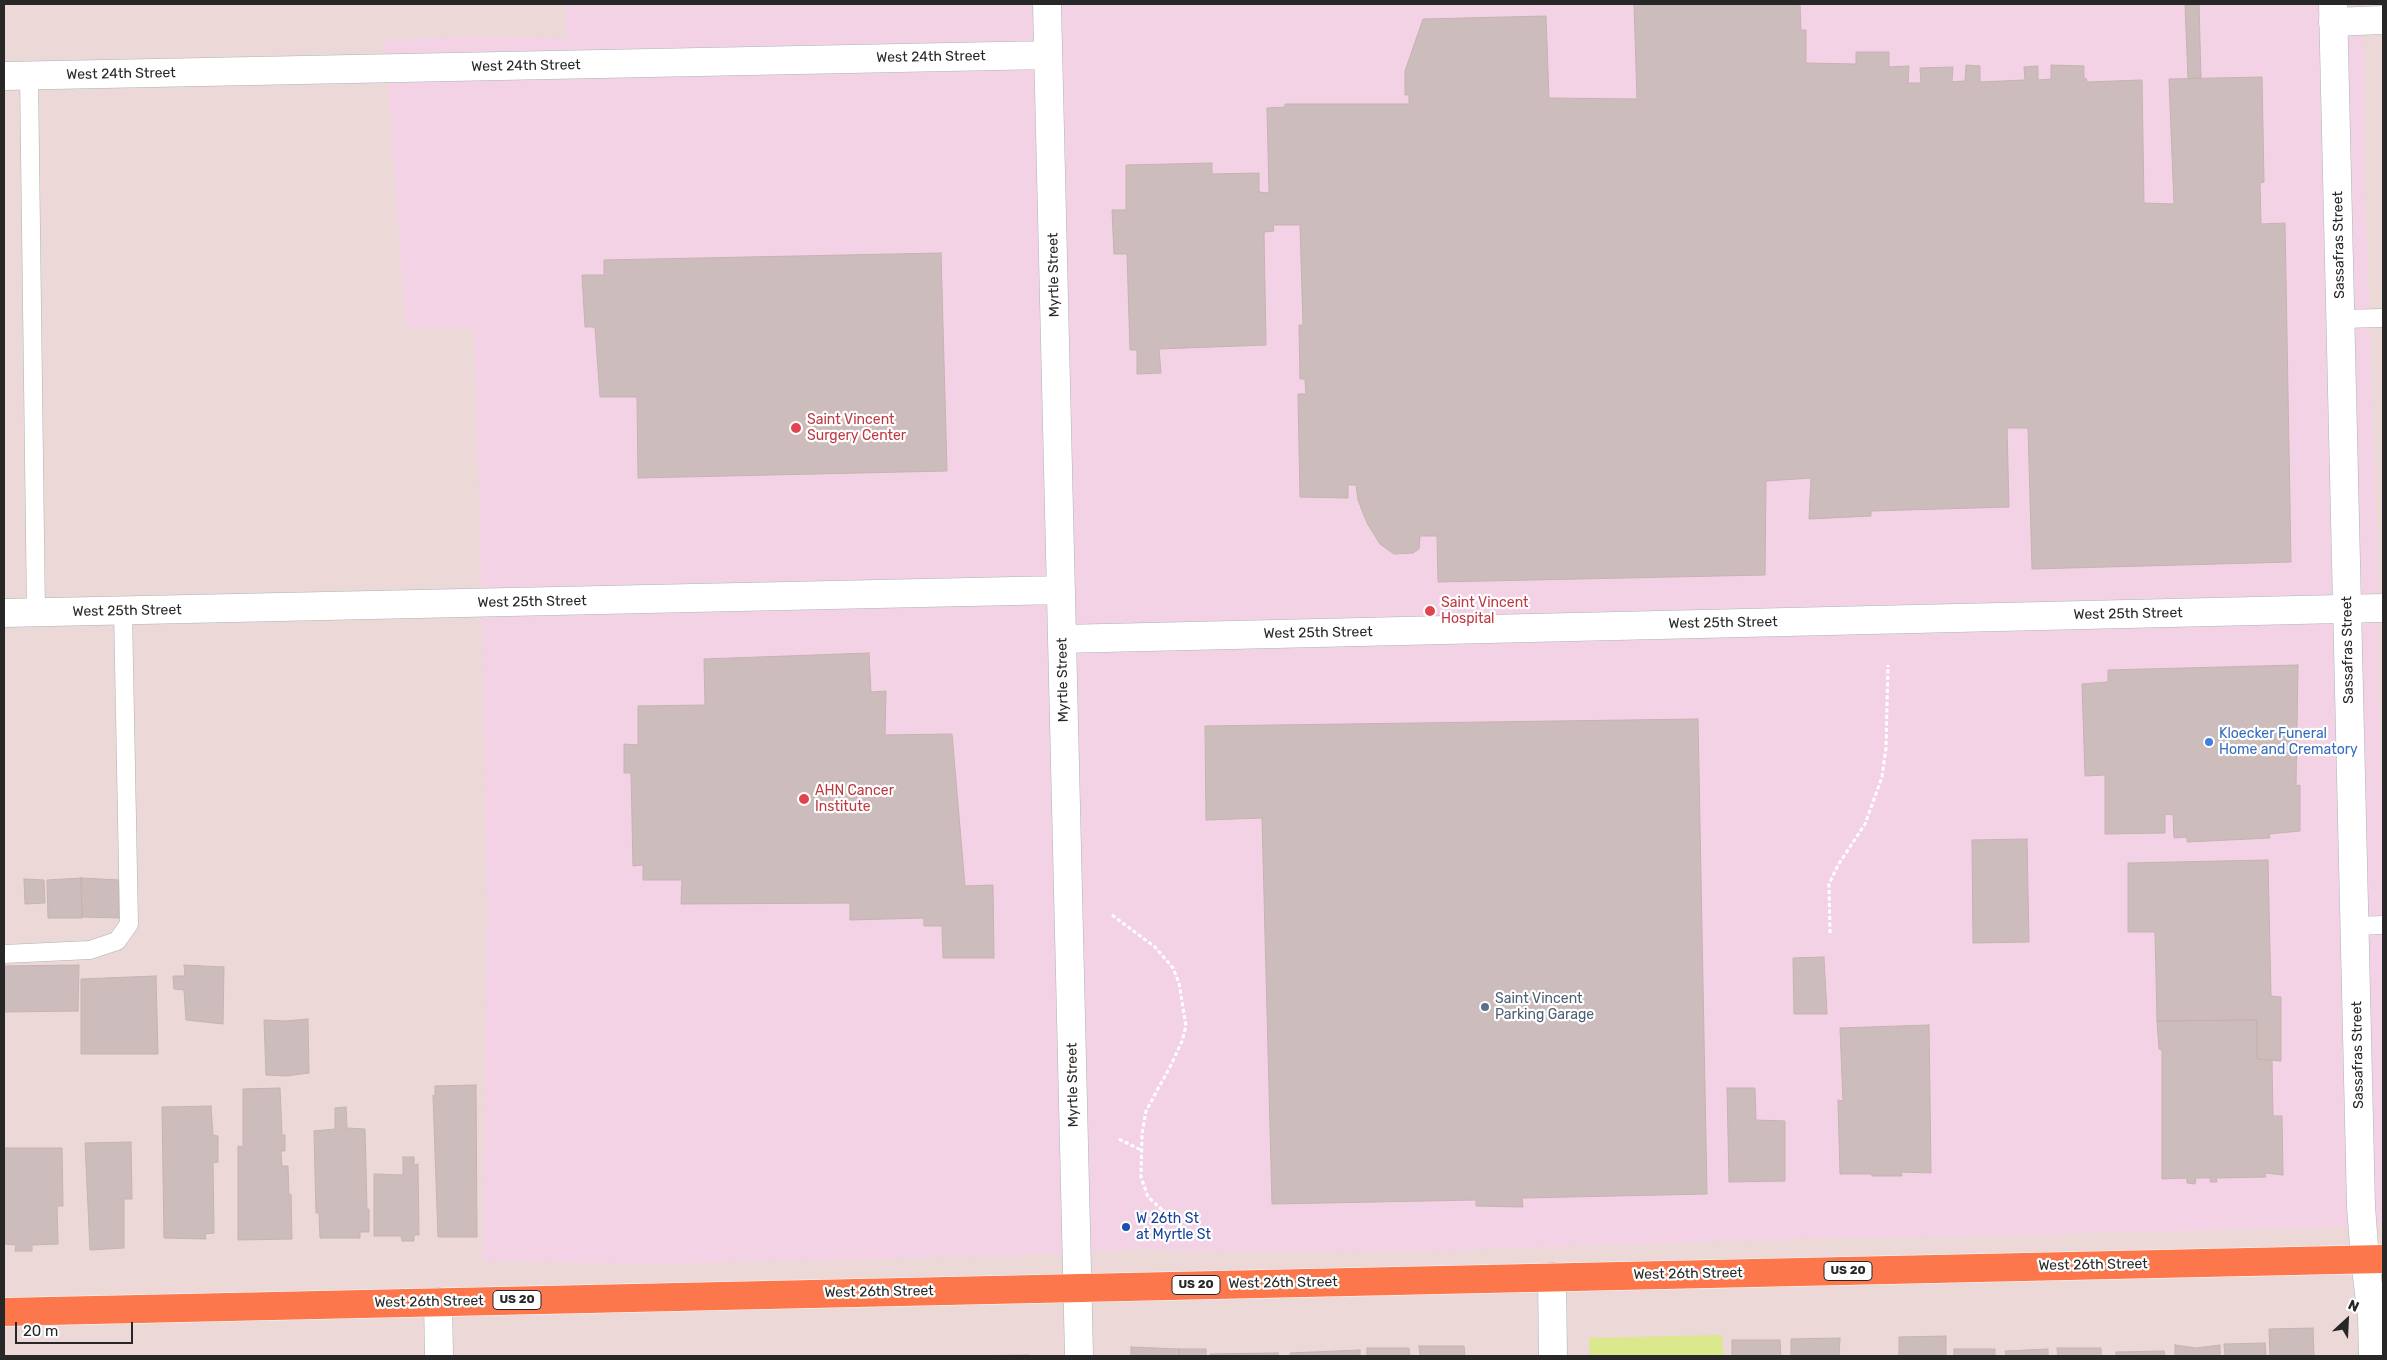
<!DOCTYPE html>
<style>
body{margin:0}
#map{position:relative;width:2387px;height:1360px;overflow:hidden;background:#ebd8d7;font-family:Rubik,sans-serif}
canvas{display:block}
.frame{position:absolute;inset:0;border:5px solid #272727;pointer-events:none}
.north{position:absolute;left:2322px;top:1295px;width:50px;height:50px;-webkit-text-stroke:4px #fff;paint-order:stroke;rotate:25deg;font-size:14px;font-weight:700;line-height:20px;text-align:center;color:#272727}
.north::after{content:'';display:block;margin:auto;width:18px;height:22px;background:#272727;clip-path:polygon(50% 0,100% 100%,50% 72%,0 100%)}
.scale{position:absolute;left:15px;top:1322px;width:118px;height:22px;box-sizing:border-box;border:2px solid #272727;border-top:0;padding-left:6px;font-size:15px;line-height:18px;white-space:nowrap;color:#272727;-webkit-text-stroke:4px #fff;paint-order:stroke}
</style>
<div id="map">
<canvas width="2387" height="1360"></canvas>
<div class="frame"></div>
<div class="north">N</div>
<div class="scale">20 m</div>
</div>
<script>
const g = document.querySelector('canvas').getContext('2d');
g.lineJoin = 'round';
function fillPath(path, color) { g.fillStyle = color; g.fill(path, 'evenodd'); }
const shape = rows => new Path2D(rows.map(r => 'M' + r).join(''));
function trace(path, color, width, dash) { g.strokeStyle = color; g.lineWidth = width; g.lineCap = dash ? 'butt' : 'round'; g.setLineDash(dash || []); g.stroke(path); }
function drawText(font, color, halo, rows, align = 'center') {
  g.font = font + ' Rubik,sans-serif'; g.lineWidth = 4.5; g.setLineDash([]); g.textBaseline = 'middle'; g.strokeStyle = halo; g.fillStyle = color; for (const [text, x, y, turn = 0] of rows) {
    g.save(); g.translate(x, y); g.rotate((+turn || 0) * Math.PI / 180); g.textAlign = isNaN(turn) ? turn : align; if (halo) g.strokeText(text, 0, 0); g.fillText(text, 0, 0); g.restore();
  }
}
fillPath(shape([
 [566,4,2364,4,2365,189,2378,577,2378,674,2383,841,2383,1226,1932,1237,1809,1238,1460,1250,1260,1252,1139,1249,1025,1255,654,1264,483,1261,487,908,481,557,474,329,406,329,387,68,382,40,465,37,566,38]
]), '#f4d2e5');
fillPath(shape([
 [1722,1335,1723,1356,1590,1356,1589,1338]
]), '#dbe88d');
const building = shape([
 [1634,4,1800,4,1801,30,1806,30,1806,63,1856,64,1856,52,1889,52,1889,67,1909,66,1908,83,1921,83,1920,68,1953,67,1952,82,1965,81,1966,65,1980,66,1980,82,2025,80,2024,67,2038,66,2038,80,2051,79,2051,65,2084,66,2084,80,2086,78,2087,82,2142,80,2144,203,2174,204,2169,79,2262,77,2264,182,2260,183,2261,224,2285,223,2291,562,2032,569,2028,428,2007,428,2009,507,1871,511,1871,516,1809,519,1811,478,1766,481,1765,575,1438,582,1437,536,1420,536,1419,549,1413,553,1394,554,1380,544,1367,523,1358,500,1356,485,1348,485,1348,498,1300,497,1298,394,1306,394,1305,379,1300,379,1299,325,1303,325,1300,225,1273,225,1274,231,1264,232,1266,345,1159,349,1161,373,1137,374,1137,350,1130,350,1127,254,1114,254,1112,210,1126,210,1126,165,1212,163,1212,174,1259,173,1259,192,1269,193,1267,108,1285,107,1285,104,1409,104,1409,95,1405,95,1405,71,1423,19,1546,16,1549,98,1637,99,1634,4],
 [2185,4,2199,4,2201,78,2188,79,2185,4],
 [941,253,947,471,638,478,637,397,600,397,595,327,585,327,582,275,604,275,604,260,941,253],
 [869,653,871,692,886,691,885,735,952,734,965,886,993,885,994,958,943,958,942,926,924,926,924,918,850,920,850,903,681,904,682,880,643,880,643,865,633,866,631,773,624,773,624,744,638,745,638,706,705,705,704,659,869,653],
 [2298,665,2296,786,2300,785,2300,831,2269,834,2270,838,2187,842,2187,837,2174,838,2173,815,2165,814,2165,833,2105,834,2105,775,2085,776,2082,684,2108,682,2108,670,2298,665],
 [1698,719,1707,1194,1522,1198,1523,1207,1476,1206,1476,1200,1272,1204,1262,818,1206,820,1205,726,1698,719],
 [2027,839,2029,942,1973,943,1972,840,2027,839],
 [2268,860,2271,996,2281,997,2281,1061,2257,1059,2257,1020,2157,1021,2155,932,2128,932,2128,863,2268,860],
 [81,878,82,918,48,918,47,880,81,878],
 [81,878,119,880,119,918,82,917,81,878],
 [24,879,44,880,45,903,25,904,24,879],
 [1824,957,1827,1014,1794,1014,1793,958,1824,957],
 [79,965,78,1011,4,1012,4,966,79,965],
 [184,965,224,967,223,1024,186,1020,184,990,174,989,173,976,185,976,184,965],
 [156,976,158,1054,81,1054,81,979,156,976],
 [308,1019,309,1073,286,1076,266,1075,264,1020,285,1021,308,1019],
 [2257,1020,2257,1059,2272,1060,2273,1116,2282,1116,2283,1175,2265,1173,2266,1177,2216,1178,2217,1182,2210,1182,2211,1178,2196,1178,2195,1184,2187,1183,2187,1178,2162,1179,2162,1050,2159,1049,2157,1021,2257,1020],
 [1929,1025,1931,1173,1901,1172,1902,1176,1872,1176,1872,1174,1840,1174,1838,1100,1843,1101,1840,1028,1929,1025],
 [476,1085,477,1237,438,1237,433,1095,435,1096,435,1086,476,1085],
 [280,1088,282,1135,285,1135,285,1151,281,1151,282,1166,288,1166,289,1195,291,1194,292,1239,238,1240,238,1146,243,1147,243,1089,280,1088],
 [1727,1088,1755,1088,1756,1120,1785,1121,1785,1181,1729,1182,1727,1088],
 [211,1106,213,1135,218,1136,218,1162,213,1163,214,1233,205,1234,206,1239,164,1238,162,1107,211,1106],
 [346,1107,347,1128,365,1129,367,1209,369,1209,369,1232,360,1232,360,1238,320,1238,319,1213,316,1213,314,1131,335,1129,335,1108,346,1107],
 [131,1142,132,1199,124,1199,124,1248,90,1250,85,1143,131,1142],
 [4,1148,62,1148,63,1206,57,1206,58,1244,32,1245,32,1251,15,1251,16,1245,4,1244,4,1148],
 [403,1157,414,1157,414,1165,418,1164,419,1235,414,1235,414,1241,402,1241,401,1236,374,1236,374,1174,403,1175,403,1157],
 [2313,1328,2314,1356,2270,1356,2269,1329,2313,1328],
 [1946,1336,1946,1356,1899,1356,1899,1337,1946,1336],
 [1840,1338,1839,1356,1791,1356,1791,1339,1840,1338],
 [1732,1340,1780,1340,1781,1356,1732,1356,1732,1340],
 [2265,1343,2266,1356,2225,1356,2224,1344,2265,1343],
 [2175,1345,2196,1348,2220,1345,2220,1356,2175,1356,2175,1345],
 [1419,1346,1464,1346,1465,1356,1420,1356,1419,1346],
 [1131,1347,1179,1349,1179,1356,1131,1356,1131,1347],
 [1367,1348,1409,1348,1410,1356,1367,1356,1367,1348],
 [2057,1348,2101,1348,2101,1356,2058,1356,2057,1348],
 [1179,1349,1206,1349,1206,1356,1179,1356,1179,1349],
 [1954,1349,1995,1349,1995,1356,1954,1356,1954,1349],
 [2048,1349,2048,1356,2006,1356,2005,1351,2048,1349],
 [1360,1350,1360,1356,1290,1356,1290,1353,1360,1350],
 [2164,1351,2165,1356,2116,1356,2116,1352,2164,1351],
 [1278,1353,1278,1356,1210,1356,1210,1354,1278,1353],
 [1028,1355,1028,1356,961,1356,1028,1355]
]);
fillPath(building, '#ccbdbc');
trace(building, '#c6b3b1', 1);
const lane = shape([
 [29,76,36,613],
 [2340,319,2383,318],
 [2355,926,2383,925],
 [4,954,90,950,117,941,129,924,123,611]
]);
const street = shape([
 [1047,4,1079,1356],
 [2333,22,2383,20],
 [4,76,1048,55],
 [4,613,1061,590],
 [1062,639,2383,608],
 [2365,1260,2372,1317,2373,1356],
 [1552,1277,1553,1356],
 [438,1302,439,1356]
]);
const secondary = shape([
 [2333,4,2361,1206,2365,1260]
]);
const primary = shape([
 [4,1312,2383,1259]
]);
trace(lane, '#a8b4b9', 19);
trace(street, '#a8b4b9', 29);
trace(secondary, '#a8b4b9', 29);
trace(primary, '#fff', 29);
trace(shape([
 [1112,915,1155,947,1173,968,1179,983,1186,1026,1182,1041,1171,1065,1146,1111,1142,1134,1141,1177,1148,1197,1191,1236],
 [1830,933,1829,884,1838,865,1865,824,1882,777,1886,748,1888,665],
 [1119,1139,1141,1150]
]), '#fff', 3, [4, 2.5]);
trace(lane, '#fff', 18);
trace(street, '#fff', 28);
trace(secondary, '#fff', 28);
trace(primary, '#fc774b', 28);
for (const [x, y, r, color] of [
 [796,428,6,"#e0444e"],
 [1430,611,6,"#e0444e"],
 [2209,742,5,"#3f7fe0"],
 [804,799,6,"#e0444e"],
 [1485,1007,5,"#5c6f8a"],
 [1126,1227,5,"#1a4fb4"]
]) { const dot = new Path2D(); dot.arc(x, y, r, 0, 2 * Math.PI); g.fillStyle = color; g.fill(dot); trace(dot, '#fff', 2); }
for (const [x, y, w] of [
 [1848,1271,48],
 [1196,1285,48],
 [517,1300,48]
]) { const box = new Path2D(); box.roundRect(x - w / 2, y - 9.5, w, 19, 4); g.fillStyle = '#fff'; g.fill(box); trace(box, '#272727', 1); }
drawText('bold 12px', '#272727', null, [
 ["US 20",1848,1271],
 ["US 20",1196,1285],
 ["US 20",517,1300]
]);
drawText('14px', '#272727', '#fff', [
 ["West 24th Street",931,57,-1],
 ["West 24th Street",526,66,-1],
 ["West 24th Street",121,74,-1],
 ["Sassafras Street",2339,245,-91],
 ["Myrtle Street",1054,275,-91],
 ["West 25th Street",532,602,-1],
 ["West 25th Street",127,611,-1],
 ["West 25th Street",2128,614,-1],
 ["West 25th Street",1723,623,-1],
 ["West 25th Street",1318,633,-1],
 ["Sassafras Street",2348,650,-91],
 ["Myrtle Street",1063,680,-91],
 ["Sassafras Street",2358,1055,-91],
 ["Myrtle Street",1073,1085,-91],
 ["West 26th Street",2093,1265,-1],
 ["West 26th Street",1688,1274,-1],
 ["West 26th Street",1283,1283,-1],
 ["West 26th Street",879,1292,-1],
 ["West 26th Street",429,1302,-1]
]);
drawText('14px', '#be3a42', '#fff', [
 ["Saint Vincent",807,420],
 ["Surgery Center",807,436],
 ["Saint Vincent",1441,603],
 ["Hospital",1441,619],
 ["AHN Cancer",815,791],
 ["Institute",815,807]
], 'left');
drawText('14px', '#366cbe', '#fff', [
 ["Kloecker Funeral",2219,734],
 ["Home and Crematory",2219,750]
], 'left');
drawText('14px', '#4e5e75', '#fff', [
 ["Saint Vincent",1495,999],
 ["Parking Garage",1495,1015]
], 'left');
drawText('14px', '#164399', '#fff', [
 ["W 26th St",1136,1219],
 ["at Myrtle St",1136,1235]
], 'left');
</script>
